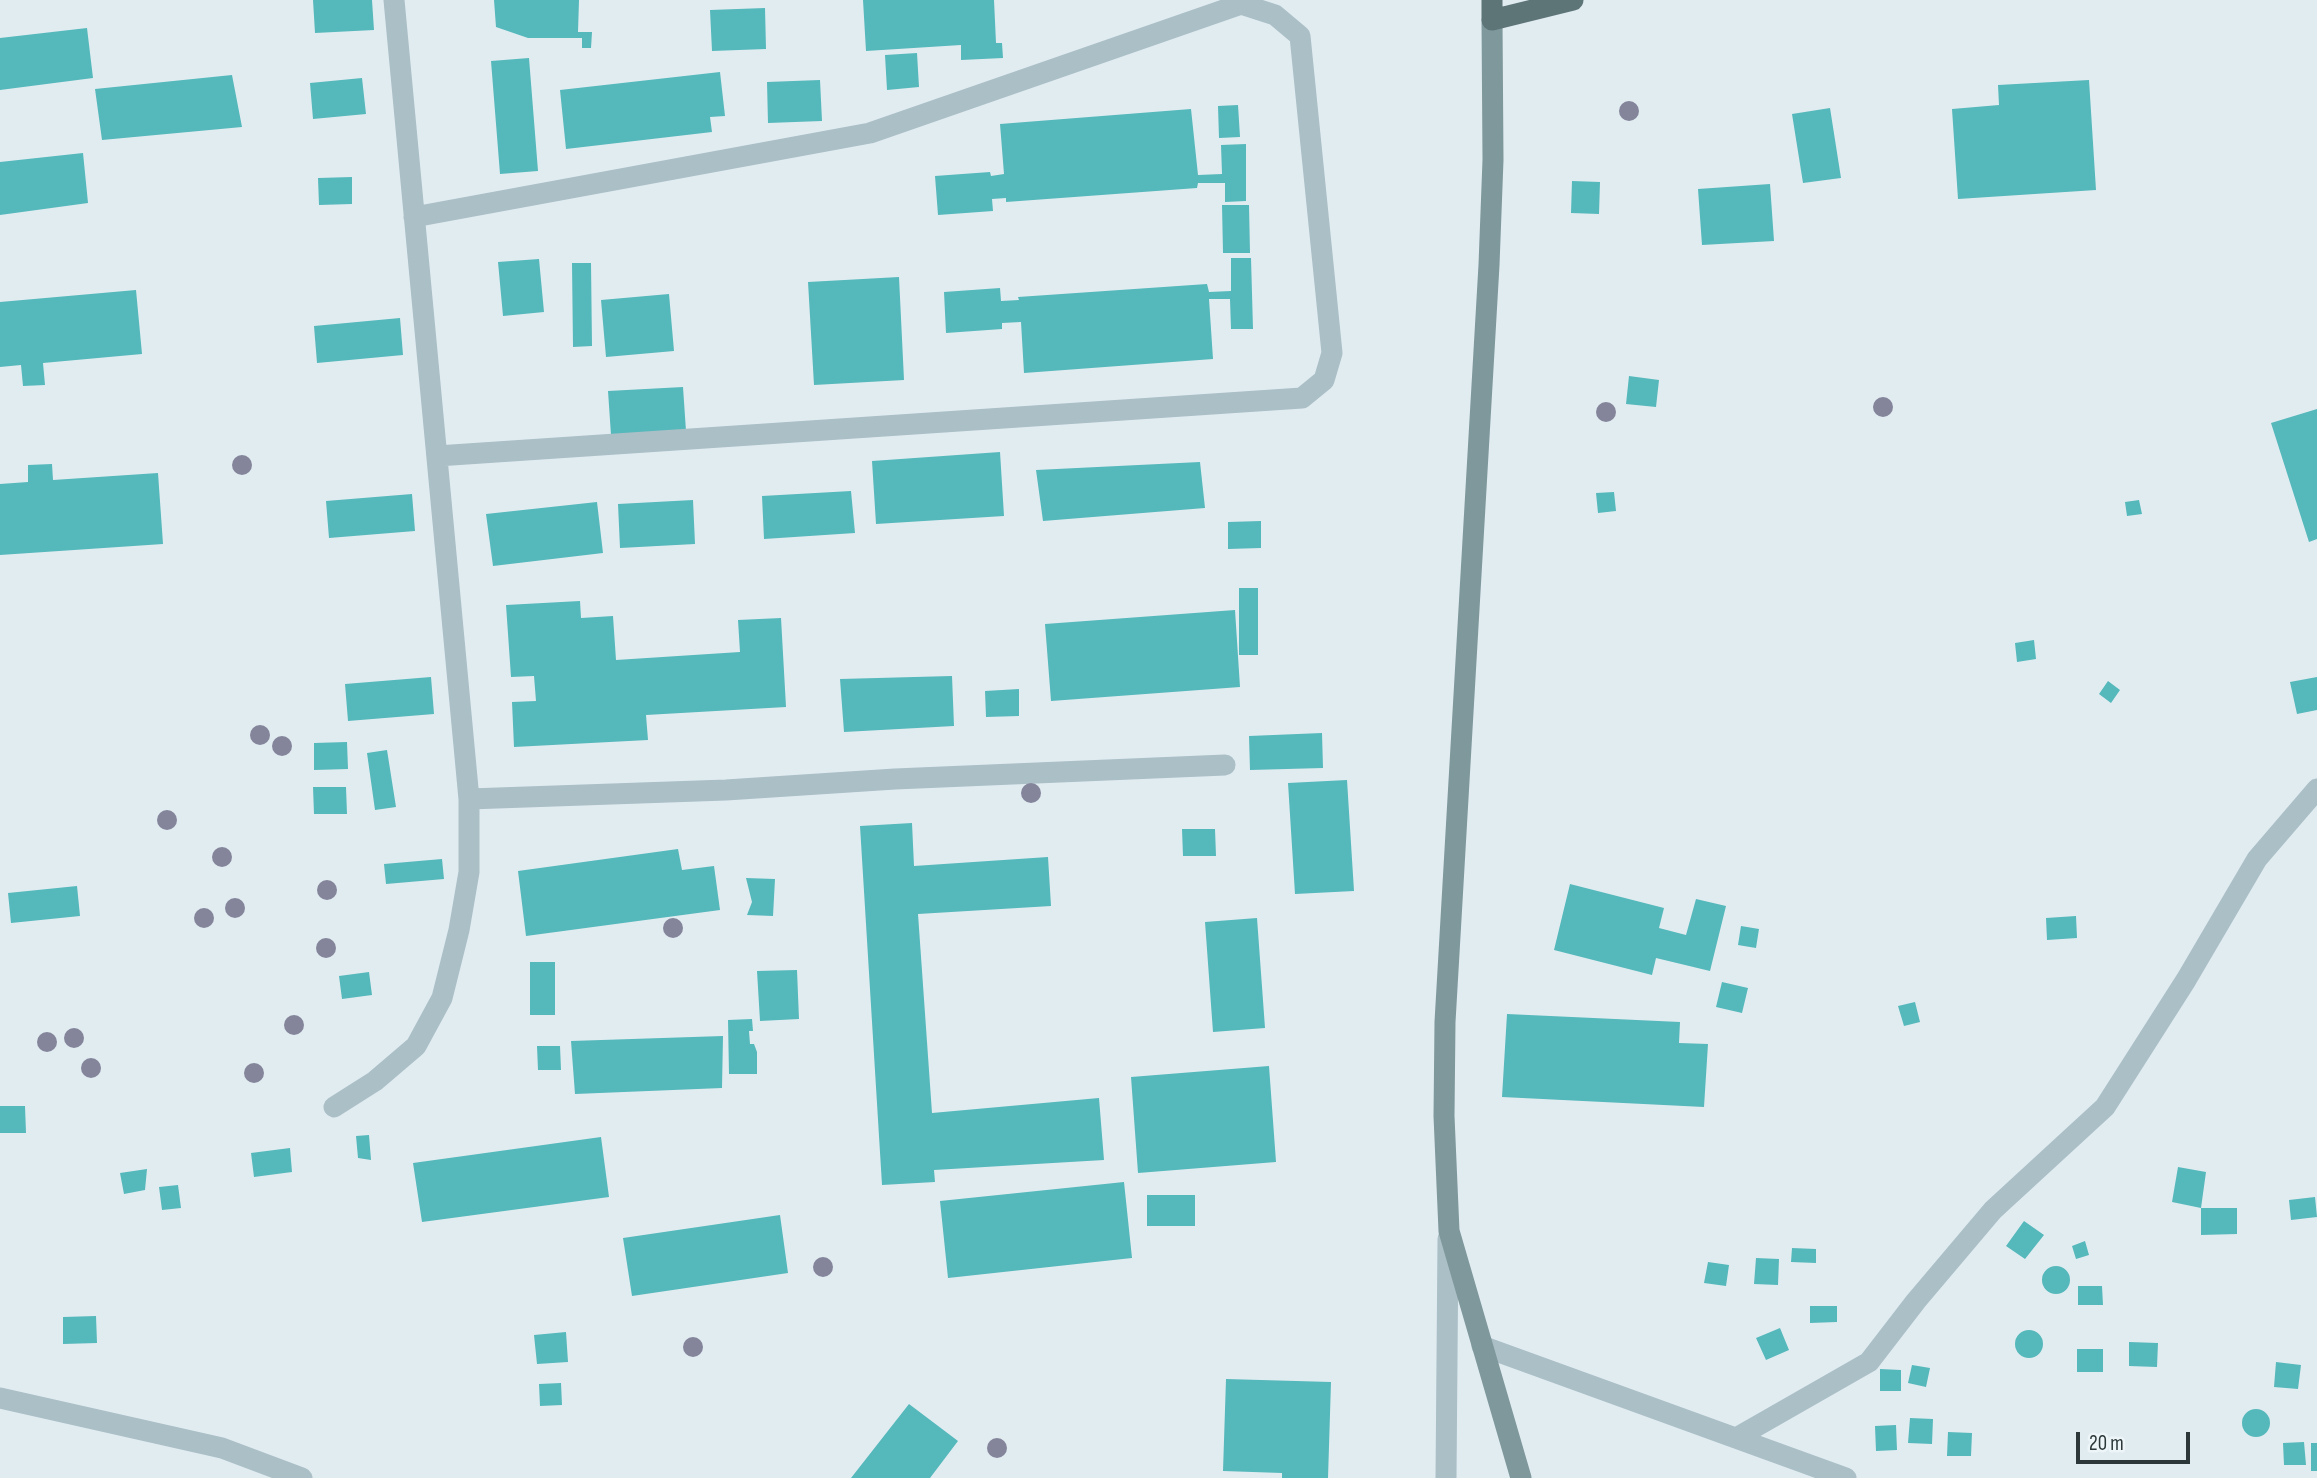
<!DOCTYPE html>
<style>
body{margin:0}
#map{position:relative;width:2317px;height:1478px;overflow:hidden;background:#e1ecf1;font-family:"Sofia Sans Condensed",sans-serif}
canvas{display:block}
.scale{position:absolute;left:2076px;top:1432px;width:114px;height:32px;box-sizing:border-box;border:4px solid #2b3738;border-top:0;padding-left:9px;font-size:21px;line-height:24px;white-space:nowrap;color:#2b3738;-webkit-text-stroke:5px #edf5f9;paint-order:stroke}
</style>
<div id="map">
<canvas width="2317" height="1478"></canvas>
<div class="scale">20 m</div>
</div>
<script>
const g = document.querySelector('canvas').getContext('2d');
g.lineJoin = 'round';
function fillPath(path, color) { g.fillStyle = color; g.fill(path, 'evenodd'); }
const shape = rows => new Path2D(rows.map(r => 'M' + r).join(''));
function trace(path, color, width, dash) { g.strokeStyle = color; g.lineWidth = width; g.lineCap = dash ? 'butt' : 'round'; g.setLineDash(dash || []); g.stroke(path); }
fillPath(shape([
 [313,0,372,0,374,30,315,33],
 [494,0,579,0,578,32,592,32,591,48,582,48,582,38,528,38,496,27],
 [863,0,994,0,996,43,1002,43,1003,58,961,60,961,45,866,51],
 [765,8,766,49,712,51,710,10],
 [87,28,93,78,0,90,0,38],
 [917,53,919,87,887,90,885,55],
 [529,58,538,171,500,174,491,61],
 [720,72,725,116,710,117,712,132,566,149,560,90],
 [232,75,242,127,102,140,95,89],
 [362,78,366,114,313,119,310,83],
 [820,80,822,121,768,123,767,82],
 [2089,80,2096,190,1958,199,1952,109,1999,105,1998,85],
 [1238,105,1240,137,1219,138,1218,106],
 [1830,108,1841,178,1803,183,1792,114],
 [1191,109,1198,175,1222,174,1221,145,1246,144,1246,201,1225,202,1225,183,1198,183,1197,188,1006,202,1006,198,992,199,993,211,938,215,935,176,990,172,991,176,1004,174,1000,124],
 [83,153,88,203,0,215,0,162],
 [352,177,352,204,319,205,318,178],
 [1572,181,1600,182,1599,214,1571,213],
 [1770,184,1774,241,1702,245,1698,189],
 [1222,205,1249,205,1250,253,1223,253],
 [1231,258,1251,258,1253,329,1231,329,1230,299,1209,299,1213,359,1024,373,1021,322,1002,323,1002,329,946,333,944,292,1000,288,1001,301,1019,300,1018,297,1207,284,1209,292,1231,291],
 [539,259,544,312,503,316,498,262],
 [572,263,591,263,592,346,573,347],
 [899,277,904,380,814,385,808,282],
 [136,290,142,354,43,363,45,385,23,386,21,365,0,367,0,302],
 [669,294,674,351,606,357,601,300],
 [400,318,403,355,317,363,314,326],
 [1629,376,1659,380,1656,407,1626,404],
 [683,387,686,431,611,435,608,391],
 [2317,409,2317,539,2309,542,2271,423],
 [1000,452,1004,516,876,524,872,461],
 [1200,462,1205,508,1043,521,1036,470],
 [52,464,53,480,158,473,163,544,0,555,0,484,28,482,28,465],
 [851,491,855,533,764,539,762,496],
 [1614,492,1616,511,1598,513,1596,493],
 [412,494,415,531,329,538,326,501],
 [693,500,695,544,620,548,618,504],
 [2139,500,2142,514,2127,516,2125,502],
 [597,502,603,553,493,566,486,514],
 [1261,521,1261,548,1228,549,1228,522],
 [1239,588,1258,588,1258,655,1239,655],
 [580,601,581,618,613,616,616,660,740,652,738,620,781,618,786,707,646,715,648,740,514,747,512,702,536,701,534,676,511,677,506,605],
 [1235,610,1240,687,1051,701,1045,624],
 [2034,640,2036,659,2017,662,2015,643],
 [952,676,954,726,844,732,840,679],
 [431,677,434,714,348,721,345,684],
 [2317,677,2317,710,2297,714,2290,682],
 [2108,681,2120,690,2111,703,2099,694],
 [1019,689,1019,716,986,717,985,691],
 [1322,733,1323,768,1250,770,1249,736],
 [347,742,348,769,314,770,314,743],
 [387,750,396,807,375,810,367,753],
 [1347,780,1354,891,1295,894,1288,783],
 [313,787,346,787,347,814,314,814],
 [912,823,914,866,1048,857,1051,906,918,914,932,1113,1099,1098,1104,1160,934,1170,935,1182,882,1185,860,826],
 [1182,829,1215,829,1216,856,1183,856],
 [678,849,682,870,714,866,720,910,526,936,518,871],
 [442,859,444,879,386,884,384,864],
 [746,878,775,879,773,916,747,915,752,902],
 [1570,884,1664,908,1659,928,1686,935,1696,899,1726,906,1710,971,1656,958,1652,975,1554,950],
 [77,886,80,916,11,923,8,893],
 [2076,916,2077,938,2047,940,2046,918],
 [1257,918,1265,1028,1213,1032,1205,922],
 [1741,926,1759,929,1756,948,1738,945],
 [530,962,555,962,555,1015,530,1015],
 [797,970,799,1019,760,1021,757,971],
 [369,972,372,995,342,999,339,976],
 [1722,982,1748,988,1742,1013,1716,1007],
 [1915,1002,1920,1022,1904,1026,1898,1006],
 [1507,1014,1680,1022,1679,1043,1708,1044,1704,1107,1502,1097],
 [752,1019,753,1031,749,1031,750,1044,754,1044,757,1052,757,1074,729,1074,728,1020],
 [723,1036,722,1088,575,1094,571,1041],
 [537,1046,560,1046,561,1070,538,1070],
 [1269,1066,1276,1162,1138,1173,1131,1077],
 [0,1106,25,1106,26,1133,0,1133],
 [369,1135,371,1160,358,1158,356,1136],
 [601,1137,609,1197,422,1222,413,1163],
 [290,1148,292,1172,254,1177,251,1153],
 [2178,1167,2206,1172,2201,1208,2237,1208,2237,1234,2201,1235,2201,1208,2172,1202],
 [147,1169,145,1190,124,1194,120,1173],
 [1124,1182,1132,1258,948,1278,940,1201],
 [178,1185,181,1208,162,1210,159,1187],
 [1147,1195,1195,1195,1195,1226,1147,1226],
 [2315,1197,2317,1217,2291,1220,2289,1200],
 [780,1215,788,1273,632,1296,623,1238],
 [2024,1221,2044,1235,2025,1259,2006,1246],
 [2085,1241,2089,1255,2076,1259,2072,1246],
 [1792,1248,1816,1249,1816,1263,1791,1262],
 [1756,1258,1779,1259,1778,1285,1754,1284],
 [1708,1262,1729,1265,1726,1286,1704,1283],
 '2042 1280a14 14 0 1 1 28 0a14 14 0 1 1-28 0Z',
 [2078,1286,2102,1286,2103,1305,2078,1305],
 [1810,1306,1837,1306,1837,1322,1810,1323],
 [96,1316,97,1343,63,1344,63,1317],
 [1780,1328,1789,1350,1766,1360,1756,1338],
 '2015 1344a14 14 0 1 1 28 0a14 14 0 1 1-28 0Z',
 [566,1332,568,1362,537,1364,534,1335],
 [2129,1342,2158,1343,2157,1367,2129,1366],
 [2077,1349,2103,1349,2103,1372,2077,1372],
 [2276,1362,2301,1365,2298,1389,2274,1387],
 [1912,1365,1930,1368,1926,1387,1908,1383],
 [1880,1369,1901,1370,1901,1391,1880,1391],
 [1226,1379,1331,1382,1328,1478,1282,1478,1282,1473,1223,1471],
 [561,1383,562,1405,540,1406,539,1384],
 [909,1404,958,1441,930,1478,851,1478],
 '2242 1423a14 14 0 1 1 28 0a14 14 0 1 1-28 0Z',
 [1910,1418,1933,1419,1932,1444,1908,1443],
 [1896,1425,1897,1450,1876,1451,1875,1426],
 [1948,1432,1972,1433,1971,1456,1947,1456],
 [2304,1442,2306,1465,2284,1465,2283,1443],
 [2311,1443,2317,1443,2317,1471,2311,1471]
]), '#55b8bb');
trace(shape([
 [414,217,870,133,1241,4,1275,15,1300,36,1332,353,1324,380,1302,398,437,456],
 [469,799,726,790,895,779,1225,765],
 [334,1107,375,1081,416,1046,442,998,459,930,469,872,469,799,394,0],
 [1482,1346,1846,1478],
 [0,1398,222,1448,302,1478],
 [1736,1438,1869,1362,1916,1301,1993,1210,2105,1107,2186,980,2257,859,2317,789],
 [1446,1478,1448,1239]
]), '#abbfc6', 21);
trace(shape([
 [1492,20,1493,160,1489,265,1445,1022,1444,1116,1449,1231,1521,1478]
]), '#7f989c', 21);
trace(shape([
 [1492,0,1492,20,1573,0]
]), '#5e7578', 21);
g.fillStyle = '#84859b';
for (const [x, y] of [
 [1629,111],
 [1883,407],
 [1606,412],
 [242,465],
 [260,735],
 [282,746],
 [1031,793],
 [167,820],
 [222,857],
 [327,890],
 [235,908],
 [204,918],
 [673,928],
 [326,948],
 [294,1025],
 [74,1038],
 [47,1042],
 [91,1068],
 [254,1073],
 [823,1267],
 [693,1347],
 [997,1448]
]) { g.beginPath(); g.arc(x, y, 10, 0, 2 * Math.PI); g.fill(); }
</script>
